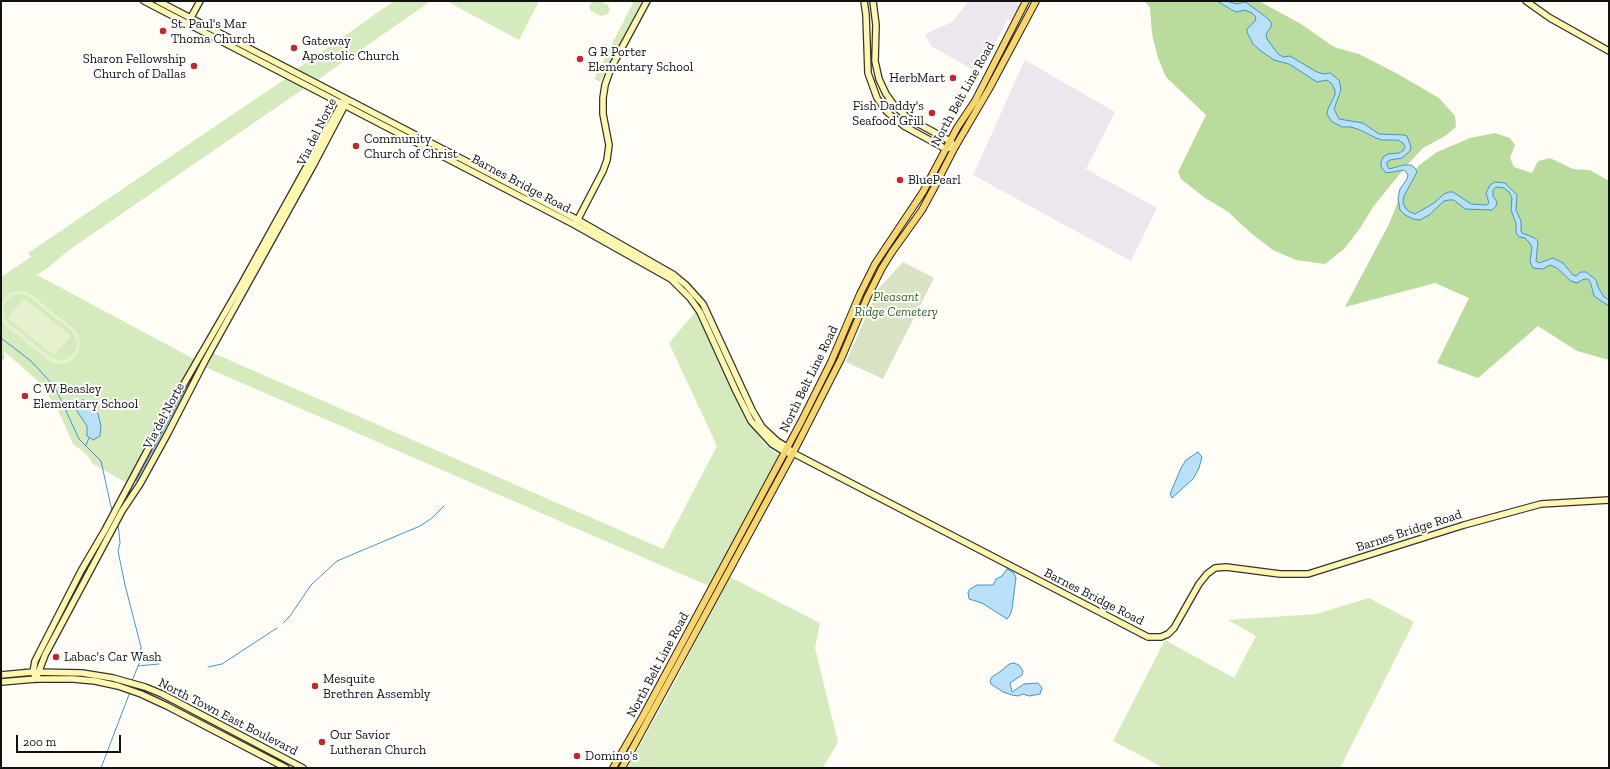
<!DOCTYPE html>
<style>
body{margin:0}
#map{position:relative;width:1610px;height:769px;overflow:hidden;background:#fffdf5;font-family:"Zilla Slab",serif}
canvas{display:block}
.frame{position:absolute;inset:0;border:2px solid #111;pointer-events:none}
.scale{position:absolute;left:16px;top:735px;width:105px;height:18px;box-sizing:border-box;border:2px solid #111;border-top:0;padding-left:5px;font-size:12px;line-height:14px;white-space:nowrap;color:#111;-webkit-text-stroke:3px #fff;paint-order:stroke}
</style>
<div id="map">
<canvas width="1610" height="769"></canvas>
<div class="frame"></div>
<div class="scale">200 m</div>
</div>
<script>
const g = document.querySelector('canvas').getContext('2d');
g.lineJoin = 'round';
function fillPath(path, color) { g.fillStyle = color; g.fill(path, 'evenodd'); }
const shape = rows => new Path2D(rows.map(r => 'M' + r).join(''));
function trace(path, color, width, dash) { g.strokeStyle = color; g.lineWidth = width; g.lineCap = dash ? 'butt' : 'round'; g.setLineDash(dash || []); g.stroke(path); }
function drawText(font, color, halo, rows, align = 'center') {
  g.font = font + ' "Zilla Slab",serif'; g.lineWidth = 4; g.setLineDash([]); g.textBaseline = 'middle'; g.strokeStyle = halo; g.fillStyle = color; for (const [text, x, y, turn = 0] of rows) {
    g.save(); g.translate(x, y); g.rotate((+turn || 0) * Math.PI / 180); g.textAlign = isNaN(turn) ? turn : align; if (halo) g.strokeText(text, 0, 0); g.fillText(text, 0, 0); g.restore();
  }
}
fillPath(shape([
 [969,1,1014,1,1021,6,1013,21,1008,19,979,73,931,46,925,34,952,22],
 [1025,60,1115,112,1086,169,1157,208,1131,261,973,175]
]), '#eee6ef');
fillPath(shape([
 [394,1,431,1,316,81,296,70],
 [446,1,539,1,519,40],
 [593,1,599,1,607,4,610,9,608,14,601,16,591,11,589,6],
 [634,1,642,1,600,82,594,79],
 [288,77,306,87,69,250,49,267,37,275,196,360,177,390,128,480,125,482,93,464,86,454,73,444,57,408,41,384,4,351,5,358,1,362,1,277,31,257,28,253],
 [696,311,752,426,764,443,779,456,709,586,205,367,211,354,213,353,663,549,717,446,669,343],
 [730,577,820,623,815,648,838,742,823,768,627,768,664,702],
 [1369,598,1414,622,1340,768,1164,768,1113,741,1165,640,1234,678,1256,636,1228,620,1316,614]
]), '#d5ebbd');
fillPath(shape([
 [1145,1,1259,1,1301,24,1334,47,1359,54,1396,73,1439,98,1455,116,1456,127,1445,136,1423,148,1407,165,1373,207,1361,227,1344,249,1325,264,1296,260,1273,250,1252,234,1227,211,1205,198,1181,179,1178,172,1206,115,1166,77,1158,58,1152,34,1150,8],
 [1495,133,1510,138,1515,145,1510,158,1514,167,1532,173,1538,161,1550,158,1573,169,1590,170,1609,181,1609,360,1577,351,1538,326,1478,378,1437,363,1469,298,1435,283,1345,307,1389,224,1401,194,1418,166,1437,152,1470,138]
]), '#b9dc9c');
fillPath(shape([
 [903,262,934,278,883,379,846,362,878,289]
]), '#d9e3c4');
fillPath(shape([
 [16,291,24,291,32,295,74,329,79,336,80,341,79,350,76,356,69,362,62,364,54,363,48,360,6,326,1,318,1,303,10,293],
 [16,294,23,294,30,298,72,331,77,343,76,349,73,354,67,359,61,360,51,357,6,321,3,311,4,305,11,296],
 [24,298,71,336,54,356,8,318]
]), '#e6f2cf');
const water = shape([
 [1217,1,1226,1,1237,4,1244,2,1247,3,1266,17,1271,22,1271,27,1266,34,1267,39,1278,54,1283,57,1290,56,1317,72,1324,74,1330,73,1339,80,1341,90,1334,109,1339,119,1363,123,1379,134,1404,135,1407,136,1411,147,1410,151,1402,158,1390,160,1387,162,1387,165,1389,169,1404,165,1411,165,1415,168,1417,172,1404,196,1403,203,1406,209,1410,212,1415,214,1434,203,1444,194,1449,192,1453,192,1471,204,1486,205,1489,203,1486,193,1490,185,1495,182,1505,183,1517,195,1516,210,1521,221,1521,230,1522,233,1535,238,1538,242,1536,261,1539,263,1553,258,1563,263,1573,275,1576,276,1581,272,1586,272,1596,280,1598,287,1604,297,1609,300,1609,306,1594,296,1591,284,1588,279,1584,279,1577,283,1571,281,1557,268,1550,265,1543,269,1533,268,1530,262,1532,247,1529,242,1525,238,1519,237,1516,233,1516,223,1511,210,1512,198,1509,192,1504,188,1496,187,1493,190,1493,196,1497,202,1496,206,1492,210,1465,209,1454,200,1449,200,1444,201,1429,215,1420,220,1413,219,1405,215,1400,210,1398,198,1400,189,1407,179,1408,175,1406,172,1404,170,1386,173,1381,167,1381,163,1383,157,1388,154,1399,153,1403,151,1405,147,1403,143,1398,140,1382,140,1376,138,1360,130,1351,127,1342,127,1331,121,1327,114,1328,109,1335,95,1335,90,1331,83,1327,80,1317,82,1289,64,1274,60,1261,51,1253,44,1247,32,1247,29,1255,21,1256,17,1252,13,1244,10,1237,12,1232,10,1217,1],
 [83,400,88,402,94,408,98,414,101,426,100,436,93,440,87,436,87,426,75,408,76,402,83,400],
 [1198,452,1202,457,1199,468,1193,479,1172,498,1170,494,1181,468,1186,460,1198,452],
 [1007,569,1014,573,1016,578,1012,609,1010,615,1007,619,982,603,969,599,968,592,970,589,977,585,993,585,996,579,1002,576,1007,569],
 [1014,663,1019,665,1023,671,1022,675,1010,683,1012,692,1024,684,1038,683,1042,688,1040,694,1029,696,1023,694,1018,696,1012,695,1003,692,991,684,990,681,992,677,1001,671,1009,664,1014,663]
]);
fillPath(water, '#b9e0f7');
trace(water, '#3f96cf', 1);
trace(shape([
 [1,338,31,361,55,387,79,439,101,461,112,511],
 [86,445,89,438],
 [136,481,194,375],
 [118,523,120,543,118,551,125,585,141,647,140,661,132,681],
 [283,623,290,616,311,585,337,561,420,526,432,518,444,506],
 [138,666,159,664],
 [208,667,222,664,277,628],
 [101,768,130,692]
]), '#3f96cf', 1);
const secondary = shape([
 [144,1,575,225,671,279,690,298,700,312,736,391,751,421,772,444,785,452,788,453],
 [158,1,510,184,578,220,674,275,686,285,703,304,752,410,762,427,777,441,787,447,793,453,1148,637,1161,637,1168,634,1174,628,1199,584,1207,574,1215,568,1226,567,1280,574,1308,574,1464,525,1541,504,1609,500],
 [864,1,866,15,868,73,877,98,887,112,904,126,946,149,949,148],
 [873,1,876,25,875,61,879,79,886,94,894,105,908,118,950,141,955,147],
 [1526,1,1550,18,1609,51],
 [189,21,200,1],
 [576,223,603,171,607,160,609,145,603,114,603,98,605,85,611,68,647,1],
 [1,675,33,672,82,673,113,678,145,687,162,694,303,768],
 [36,679,33,672,35,661,81,571,105,530,170,408,241,285,343,101],
 [36,679,45,655,122,511,140,484,168,433,206,359,314,164,346,103],
 [1,682,36,679,73,679,95,681,118,686,141,694,167,706,286,768]
]);
const primary = shape([
 [613,768,643,716,801,422,831,362,860,294,875,264,923,192,957,128,975,101,1026,1],
 [622,768,793,453,841,359,867,298,882,268,892,252,922,210,934,188,955,147,989,89,1036,1]
]);
trace(secondary, '#333', 8);
trace(primary, '#222', 8);
trace(secondary, '#fff6b0', 5.5);
trace(primary, '#f9d66b', 6);
for (const [x, y, r, color] of [
 [163,31,4,"#c4262e"],
 [294,48,4,"#c4262e"],
 [580,59,4,"#c4262e"],
 [194,66,4,"#c4262e"],
 [953,78,4,"#c4262e"],
 [932,113,4,"#c4262e"],
 [356,146,4,"#c4262e"],
 [900,180,4,"#c4262e"],
 [25,396,4,"#c4262e"],
 [56,657,4,"#c4262e"],
 [315,686,4,"#c4262e"],
 [322,742,4,"#c4262e"],
 [577,756,4,"#c4262e"]
]) { const dot = new Path2D(); dot.arc(x, y, r, 0, 2 * Math.PI); g.fillStyle = color; g.fill(dot); trace(dot, '#fff', 1.5); }
drawText('13px', '#111', '#fff', [
 ["St. Paul's Mar",171,24],
 ["Thoma Church",171,39],
 ["Gateway",302,41],
 ["Apostolic Church",302,56],
 ["G R Porter",588,52],
 ["Elementary School",588,67],
 ["Sharon Fellowship",186,59,"right"],
 ["Church of Dallas",186,74,"right"],
 ["HerbMart",945,78,"right"],
 ["Fish Daddy's",924,106,"right"],
 ["Seafood Grill",924,121,"right"],
 ["Community",364,139],
 ["Church of Christ",364,154],
 ["BluePearl",908,180],
 ["C W Beasley",33,389],
 ["Elementary School",33,404],
 ["Labac's Car Wash",64,657],
 ["Mesquite",323,679],
 ["Brethren Assembly",323,694],
 ["Our Savior",330,735],
 ["Lutheran Church",330,750],
 ["Domino's",585,756]
], 'left');
drawText('13px', '#111', '#fff', [
 ["North Belt Line Road",963,94,-61],
 ["Via del Norte",317,132,-64],
 ["Barnes Bridge Road",521,184,28],
 ["North Belt Line Road",809,379,-64],
 ["Via del Norte",164,416,-62],
 ["Barnes Bridge Road",1409,531,-18],
 ["Barnes Bridge Road",1094,597,27],
 ["North Belt Line Road",658,665,-62],
 ["North Town East Boulevard",228,717,27]
]);
drawText('italic 13px', '#2f6b1f', '#fff', [
 ["Pleasant",896,297],
 ["Ridge Cemetery",896,312]
]);
</script>
